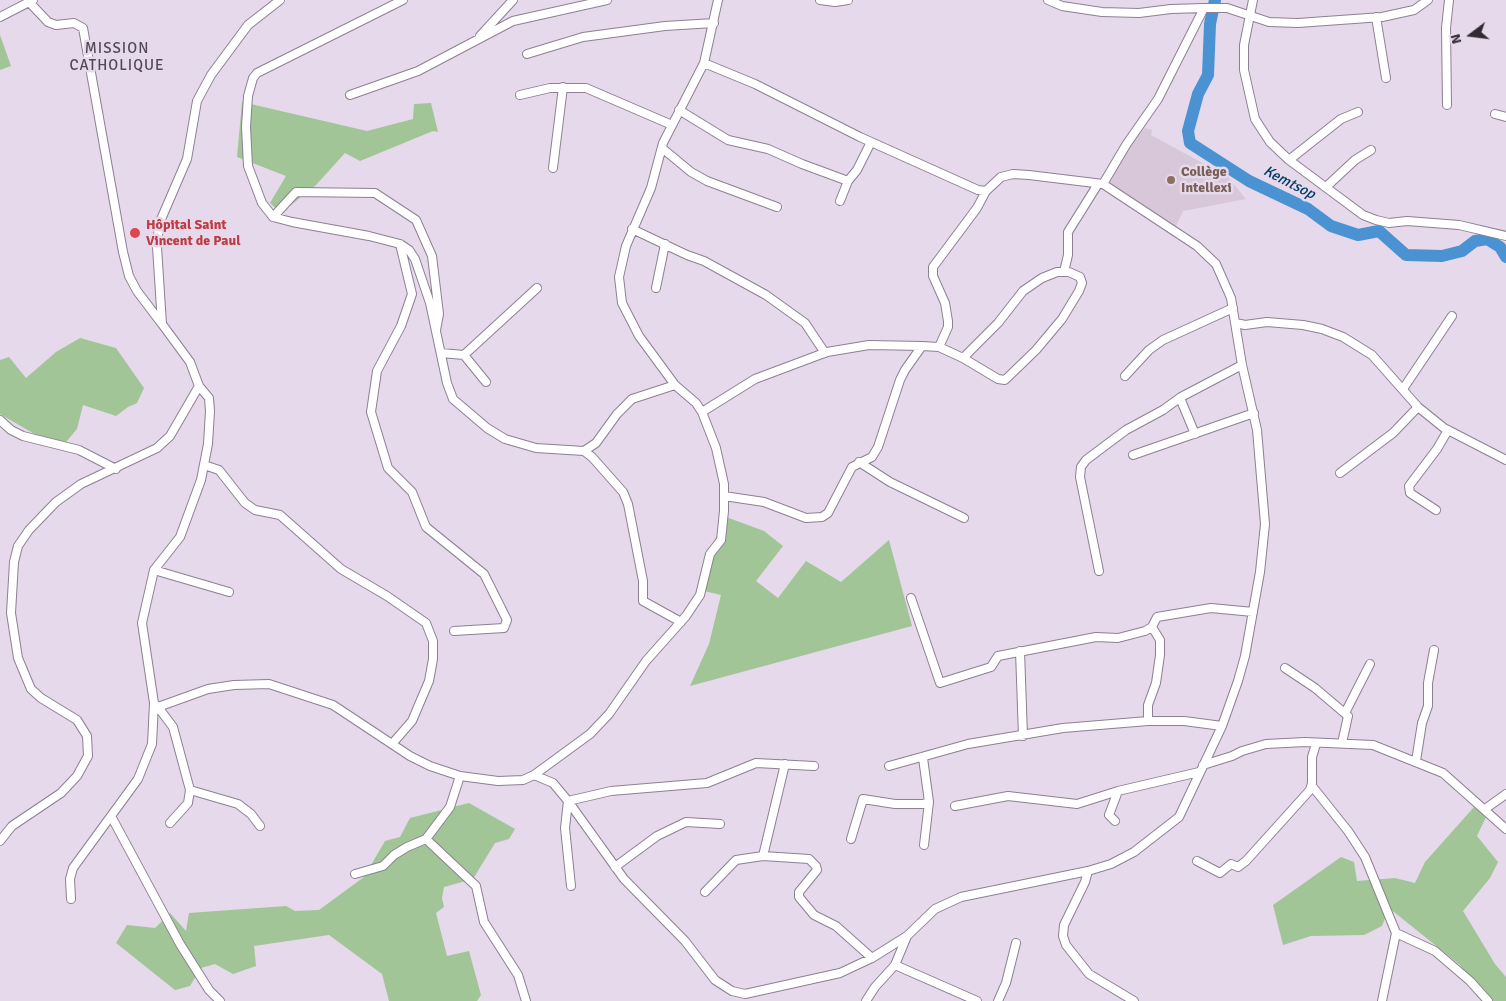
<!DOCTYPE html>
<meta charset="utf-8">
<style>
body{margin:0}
#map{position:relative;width:1506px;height:1001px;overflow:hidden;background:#e5d9eb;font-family:Signika,sans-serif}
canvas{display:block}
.north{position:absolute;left:1446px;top:10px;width:50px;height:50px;-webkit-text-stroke:4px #e5d9eb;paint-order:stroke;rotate:255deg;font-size:14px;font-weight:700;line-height:20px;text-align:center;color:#302b32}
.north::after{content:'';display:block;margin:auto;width:18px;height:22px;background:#302b32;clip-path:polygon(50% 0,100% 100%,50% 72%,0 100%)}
</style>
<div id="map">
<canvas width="1506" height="1001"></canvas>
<div class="north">N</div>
</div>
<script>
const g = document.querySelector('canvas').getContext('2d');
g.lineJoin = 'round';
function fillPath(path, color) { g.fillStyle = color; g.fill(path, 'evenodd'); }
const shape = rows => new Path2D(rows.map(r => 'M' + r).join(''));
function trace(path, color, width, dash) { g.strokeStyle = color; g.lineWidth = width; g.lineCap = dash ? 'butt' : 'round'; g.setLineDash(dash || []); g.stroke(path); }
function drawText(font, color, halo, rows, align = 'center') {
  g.font = font + ' Signika,sans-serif'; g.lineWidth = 5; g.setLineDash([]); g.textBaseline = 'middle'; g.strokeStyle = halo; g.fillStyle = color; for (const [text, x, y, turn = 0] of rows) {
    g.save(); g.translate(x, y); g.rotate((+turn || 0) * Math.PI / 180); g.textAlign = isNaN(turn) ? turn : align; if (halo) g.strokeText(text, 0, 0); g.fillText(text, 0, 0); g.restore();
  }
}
fillPath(shape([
 [1145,128,1152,130,1151,135,1228,177,1246,199,1183,211,1175,228,1116,189,1117,187,1110,183,1120,159,1126,148]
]), '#d7c7d9');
fillPath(shape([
 [0,35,11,66,0,70],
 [242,102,367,131,413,119,414,104,431,103,438,132,433,131,360,161,345,153,316,185,281,213,270,203,286,176,237,157],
 [80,338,116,348,144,388,137,403,128,407,116,416,83,405,77,429,66,442,38,436,0,414,0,360,9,357,26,378,56,352],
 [726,517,764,531,783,546,756,581,778,598,806,561,841,582,889,540,912,626,690,686,709,644,721,595,700,590,709,552],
 [469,803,515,829,509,839,495,843,473,879,444,887,442,898,444,907,436,913,447,956,469,951,481,995,477,1001,389,1001,382,974,329,935,254,946,256,966,233,974,215,964,201,968,190,986,175,990,116,943,127,925,155,928,170,913,186,931,189,913,286,906,295,911,319,910,364,877,385,841,400,837,410,818],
 [1475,806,1486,817,1477,836,1498,862,1490,878,1463,911,1495,964,1506,977,1506,1001,1482,1001,1460,965,1389,908,1382,926,1364,935,1311,936,1283,945,1273,905,1341,857,1354,862,1357,881,1395,878,1415,883,1425,862]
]), '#a1c596');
trace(shape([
 [1215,0,1210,24,1208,75,1198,94,1188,131,1190,143,1249,181,1308,209,1331,226,1358,235,1379,231,1406,255,1442,256,1462,251,1475,241,1487,239,1500,247,1506,257]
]), '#4a92d2', 12);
const minor = shape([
 [280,0,248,25,211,75,197,101,187,159,159,224,157,247,162,324,190,362,199,386,209,398,210,411,208,444,201,480,180,537,154,570,142,623,154,703,158,707,208,689,234,685,269,684,333,705,410,756,430,766,460,776,498,781,523,780,534,775,590,734,609,714,646,661,686,616,700,595,710,554,721,540,724,511,724,484,716,448,702,412,696,403,675,385,639,336,622,303,619,277,626,246,651,188,663,143,704,63,718,0],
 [403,0,257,73,253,78,248,96,246,127,248,166,262,203,273,217,292,222,369,236,400,244,409,250,415,259,430,303,447,383,453,399,487,428,505,439,536,448,584,451,592,457,623,492,628,504,643,581,643,601,681,622],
 [820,0,835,2,848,0],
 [1048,0,1062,6,1102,12,1139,13,1171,9,1204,8],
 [1253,0,1244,45,1244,70,1255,119,1270,142,1289,160,1363,215,1376,220,1389,223,1407,221,1459,225,1506,236],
 [30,3,48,22,56,25,74,23,83,28,123,252,129,276,137,291,162,324],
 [0,17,33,0],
 [1376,17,1386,78],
 [480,36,513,0],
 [527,54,583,37,665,26,714,23],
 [704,63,755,84,860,137,978,190,986,191],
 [350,95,418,71,513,21,607,0],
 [520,95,550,88,586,88,672,125],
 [1447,105,1446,28,1449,0],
 [679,110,728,140,768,149,802,164,848,181],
 [1495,114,1506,117],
 [662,148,691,172,707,181,777,207],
 [1289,160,1341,119,1358,112],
 [553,168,563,87],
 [1103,184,1126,145,1158,99,1204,8,1227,8,1269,22,1298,23,1382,17,1414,10,1428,0],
 [1326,187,1355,160,1371,150],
 [840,201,848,181,857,170,871,142],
 [273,217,296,192,375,193,416,220,432,256,439,314,436,330],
 [632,229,687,255,704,261,766,295,805,323,825,353],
 [400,244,412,294,401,326,377,371,371,412,388,468,412,492,426,527,484,574,507,620,504,628,454,631],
 [1064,272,1068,255,1068,232,1098,184],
 [656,288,665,244],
 [1236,323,1245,325,1267,322,1303,325,1322,329,1343,337,1372,355,1418,407,1444,428,1506,460],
 [939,347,963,358,998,379,1005,380,1036,350,1062,319,1079,291,1082,283,1080,277,1069,272,1057,272,1042,278,1023,291,998,323,963,358],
 [441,353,464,355,537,288],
 [464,355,486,382],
 [1125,376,1149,350,1163,340,1233,308],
 [1403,389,1452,316],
 [1180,398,1195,434],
 [702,412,755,379,827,352,869,345,922,346],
 [0,420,11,430,23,436,79,450,116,469],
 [584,451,596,443,617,414,632,399,675,385],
 [1133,455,1254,413],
 [859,462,890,482,964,518],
 [204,465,219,470,245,503,255,510,280,515,341,569,387,596,426,623,433,641,433,659,429,681,412,721,392,744],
 [1340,473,1393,433,1418,407],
 [1436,510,1410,493,1409,486,1437,449,1448,430],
 [154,570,229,592],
 [1099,571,1080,477,1081,467,1086,460,1126,430,1163,410,1181,397,1242,365],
 [911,598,940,683,991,667,998,656,1096,637,1118,638,1145,631,1152,627,1157,617,1211,608,1253,612],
 [1020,651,1023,736],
 [1285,668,1315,688,1348,716,1342,743],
 [158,707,173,727,190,790,188,803,170,823],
 [1345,713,1370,664],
 [1148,721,1148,705,1156,683,1160,655,1160,640,1152,627],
 [1416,761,1422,723,1428,706,1428,683,1434,650],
 [1203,765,1232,756,1242,751,1266,744,1305,742,1373,745,1443,773,1506,829],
 [889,766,968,744,1063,728,1148,721,1184,721,1222,726],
 [534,775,553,783,568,801,624,879,685,941,715,980,732,991,745,994,840,973,872,958,907,936,935,909,961,897,1088,871,1111,864,1134,852,1179,817,1222,726,1238,681,1245,656,1260,572,1265,524,1257,430,1242,365,1231,298,1216,264,1197,246,1103,184,1029,175,1013,174,1001,177,986,191,977,208,933,267,933,276,945,303,948,321,948,327,939,347,922,346,905,370,900,380,878,447,872,457,852,467,828,513,822,517,806,518,764,502,724,496],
 [1312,786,1348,831,1365,857,1396,933,1382,1001],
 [190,790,238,804,251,814,260,826],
 [955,806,1008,796,1077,804,1118,791],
 [1485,809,1506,794],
 [111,816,180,944,209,990,220,1001],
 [1115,821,1109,815,1118,791,1199,772],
 [426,839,476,886,484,922,518,975,526,1001],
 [851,839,863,799,895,804,923,804,929,802,923,758],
 [0,841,12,826,61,793,77,776,88,756,87,736,77,720,41,698,31,689,18,658,11,613,14,562,18,546,29,530,56,502,81,484,157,448,170,436,199,386],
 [924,845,929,802],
 [763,856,785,764],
 [1197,861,1220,873,1231,864,1238,867,1246,861,1310,790,1312,783,1312,757,1316,744],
 [615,867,657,836,686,822,720,824],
 [1088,871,1085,882,1064,925,1063,936,1066,945,1089,974,1134,1001],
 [355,874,383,866,394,855,407,847,426,839,450,807,460,776],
 [571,886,565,828,568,801,611,791,707,783,756,763,814,766],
 [705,892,736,860,763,856,809,859,816,866,817,870,799,892,799,897,814,915,836,926,872,958],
 [71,899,70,879,73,868,138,779,152,744,154,703],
 [1396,933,1435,951,1470,981,1488,1001],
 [895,965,977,1001],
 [866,1001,875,987,895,965,907,936],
 [998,1001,1006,983,1016,943]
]);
trace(minor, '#8c8192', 10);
trace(minor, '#fff', 8);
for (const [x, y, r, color] of [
 [1171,180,5,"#8d6e63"],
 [135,233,6,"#e0444e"]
]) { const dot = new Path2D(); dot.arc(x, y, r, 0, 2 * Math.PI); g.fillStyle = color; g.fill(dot); trace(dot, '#e5d9eb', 2); }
drawText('bold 14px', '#785e54', '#e5d9eb', [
 ["Collège",1181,172],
 ["Intellexi",1181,188]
], 'left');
drawText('bold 14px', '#be3a42', '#e5d9eb', [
 ["Hôpital Saint",146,225],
 ["Vincent de Paul",146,241]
], 'left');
g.letterSpacing = '1px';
drawText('15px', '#524857', '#e5d9eb', [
 ["MISSION",117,49],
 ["CATHOLIQUE",117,66]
]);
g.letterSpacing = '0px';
drawText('italic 15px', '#023c66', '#e5d9eb', [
 ["Kemtsop",1289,183,27]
]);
</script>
